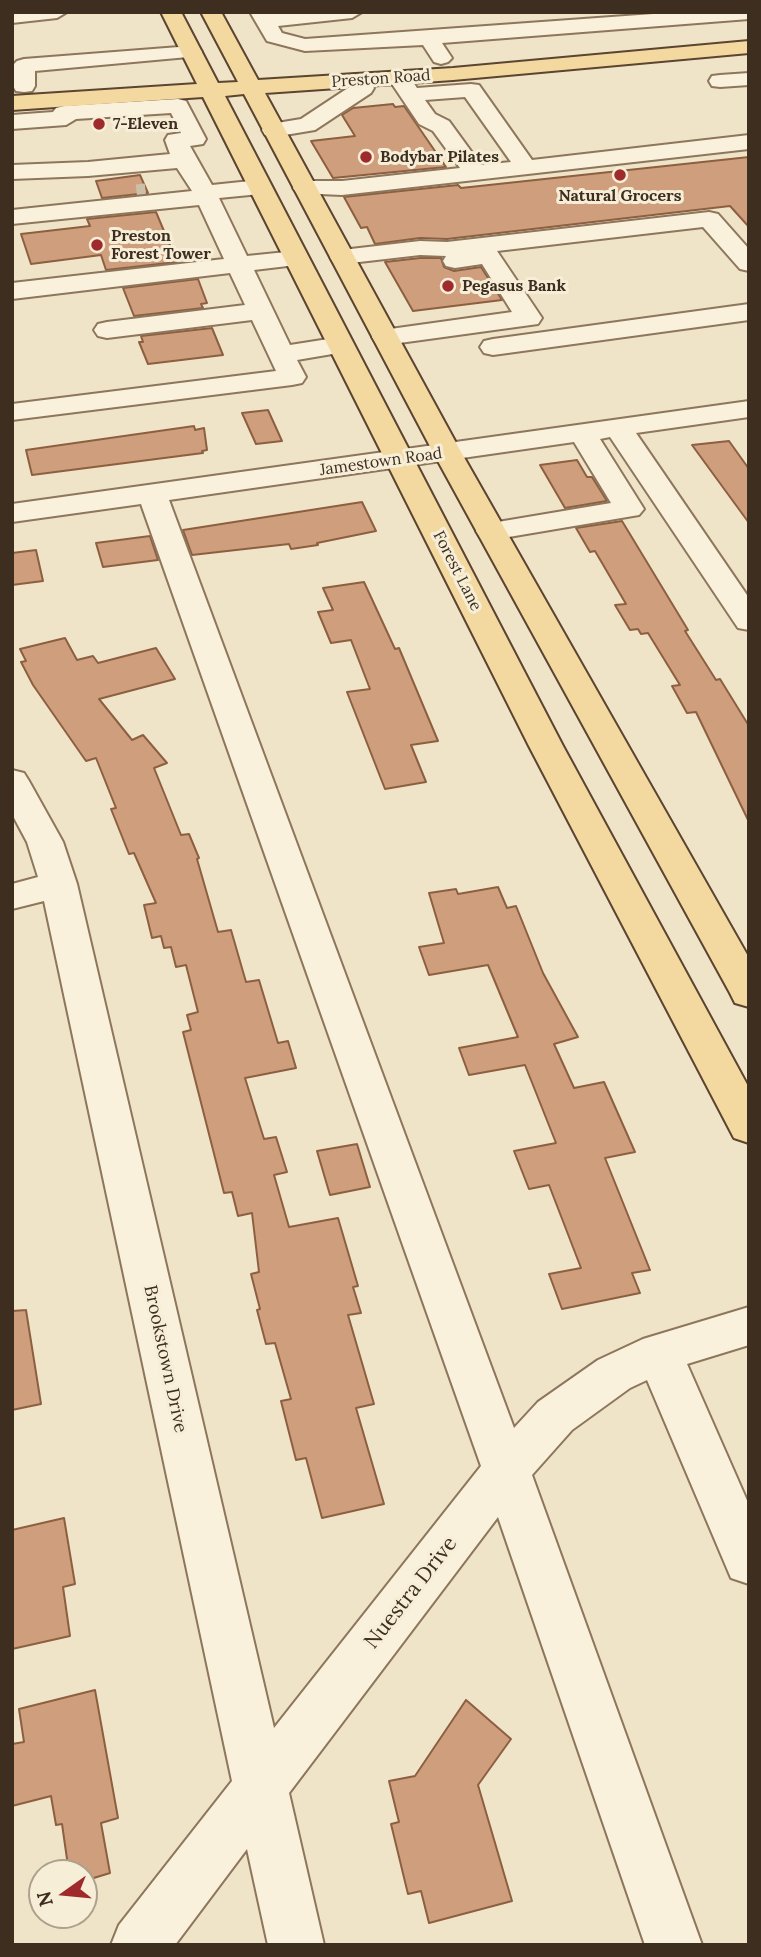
<!DOCTYPE html>
<style>
body{margin:0}
#map{position:relative;width:761px;height:1957px;overflow:hidden;background:#f0e4c8;font-family:Lora,serif}
canvas{display:block}
.frame{position:absolute;inset:0;border:14px solid #3d2e20;pointer-events:none}
.north{position:absolute;left:28px;top:1859px;width:70px;height:70px;box-sizing:border-box;background:#f7eed8;border:2px solid #ada18e;border-radius:50%;rotate:255deg;font-size:19px;font-weight:700;line-height:28px;text-align:center;color:#3d2e20}
.north::after{content:'';display:block;margin:auto;width:24px;height:32px;background:#9e2a2b;clip-path:polygon(50% 0,100% 100%,50% 72%,0 100%)}
</style>
<div id="map">
<canvas width="761" height="1957"></canvas>
<div class="frame"></div>
<div class="north">N</div>
</div>
<script>
const g = document.querySelector('canvas').getContext('2d');
g.lineJoin = 'round';
function fillPath(path, color) { g.fillStyle = color; g.fill(path, 'evenodd'); }
const shape = rows => new Path2D(rows.map(r => 'M' + r).join(''));
function trace(path, color, width, dash) { g.strokeStyle = color; g.lineWidth = width; g.lineCap = dash ? 'butt' : 'round'; g.setLineDash(dash || []); g.stroke(path); }
function drawText(font, color, halo, rows, align = 'center') {
  g.font = font + ' Lora,serif'; g.lineWidth = 6; g.setLineDash([]); g.textBaseline = 'middle'; g.strokeStyle = halo; g.fillStyle = color; for (const [text, x, y, turn = 0] of rows) {
    g.save(); g.translate(x, y); g.rotate((+turn || 0) * Math.PI / 180); g.textAlign = isNaN(turn) ? turn : align; if (halo) g.strokeText(text, 0, 0); g.fillText(text, 0, 0); g.restore();
  }
}
const building = shape([
 [393,104,395,107,404,106,446,167,333,178,311,141,355,136,342,115,353,108,393,104],
 [749,157,749,227,730,206,447,239,420,238,375,244,367,227,361,228,344,197,458,185,461,188,749,157],
 [140,175,148,193,102,198,96,181,140,175],
 [156,212,177,262,106,270,101,255,31,264,21,234,90,226,87,219,156,212],
 [420,258,441,258,444,267,454,271,481,267,502,300,413,311,385,262,420,258],
 [198,279,207,303,201,304,203,308,134,316,123,288,198,279],
 [212,328,223,355,148,364,139,342,143,342,141,336,212,328],
 [268,410,282,441,256,444,242,413,268,410],
 [194,426,195,430,204,428,207,450,202,451,203,453,32,475,26,450,194,426],
 [729,441,749,469,749,523,692,445,729,441],
 [577,460,587,477,592,477,607,501,565,508,540,465,577,460],
 [362,502,376,531,317,543,318,545,291,549,289,544,192,555,183,530,362,502],
 [622,521,688,630,685,631,716,680,720,679,749,726,749,822,696,712,687,713,672,686,680,685,648,633,641,634,638,629,630,630,615,605,626,604,595,551,590,552,576,528,622,521],
 [150,536,158,560,103,567,96,543,150,536],
 [36,550,43,581,12,585,12,553,36,550],
 [364,582,395,649,399,648,438,741,411,745,426,782,385,789,347,692,370,689,351,640,331,643,318,612,333,610,323,588,364,582],
 [65,638,77,660,93,656,98,663,156,648,175,679,99,699,132,740,143,735,167,763,154,768,181,835,189,834,199,858,197,859,218,932,231,930,246,982,259,980,278,1043,288,1041,296,1068,245,1078,264,1139,276,1137,287,1172,274,1175,289,1227,338,1218,358,1286,353,1287,361,1313,348,1315,374,1404,356,1408,384,1504,322,1518,306,1458,296,1460,281,1401,291,1399,275,1343,266,1344,257,1310,260,1309,251,1274,259,1272,252,1213,238,1216,232,1192,224,1193,183,1032,191,1030,187,1015,198,1012,186,965,176,967,171,947,164,948,161,936,152,938,144,905,156,903,134,853,129,854,111,809,116,808,96,758,86,761,33,685,21,662,26,661,20,649,65,638],
 [498,887,507,908,516,906,543,973,578,1037,554,1044,574,1088,604,1082,635,1152,605,1158,650,1270,632,1273,640,1293,562,1309,549,1274,581,1268,549,1185,529,1189,514,1151,556,1143,525,1065,469,1075,459,1048,518,1037,488,965,429,975,419,947,444,943,429,893,456,889,458,894,498,887],
 [357,1144,370,1187,330,1195,317,1151,357,1144],
 [26,1310,41,1404,12,1410,12,1311,26,1310],
 [64,1518,75,1584,63,1587,70,1636,12,1649,12,1530,64,1518],
 [95,1690,118,1818,101,1823,110,1873,84,1881,84,1873,69,1873,62,1824,56,1825,51,1796,12,1806,12,1744,24,1742,19,1709,95,1690],
 [466,1700,511,1739,478,1785,512,1901,429,1923,421,1891,408,1894,391,1824,399,1822,389,1781,415,1776,466,1700]
]);
fillPath(building, '#cf9f7d');
trace(building, '#8d5f41', 2);
trace(shape([
 [137,196,146,195]
]), '#ccc0a6', 23, [23, 11]);
const minor = shape([
 [12,12,67,12,57,18,12,23,12,12],
 [250,12,362,12,352,18,278,26,282,33,305,39,681,12,749,12,749,19,442,43,452,58,448,62,441,64,434,62,423,45,305,51,267,41,250,12],
 [192,46,199,48,202,52,199,56,35,71,35,86,32,91,24,92,16,91,13,86,13,65,17,61,24,59,192,46],
 [399,72,407,73,417,88,471,84,479,85,532,160,749,135,749,149,342,195,297,193,293,188,297,183,305,181,342,181,460,168,433,131,419,124,388,78,391,73,399,72],
 [465,97,511,162,481,165,449,121,435,114,425,100,465,97],
 [749,73,749,85,720,87,712,86,709,81,712,76,720,75,749,73],
 [359,74,367,75,370,80,374,88,371,93,315,130,273,137,265,135,262,130,265,125,301,119,351,86,348,80,351,75,359,74],
 [178,99,186,101,206,139,203,144,190,146,212,185,260,180,268,182,272,187,268,192,260,194,219,198,247,256,296,251,305,253,308,258,305,263,296,265,254,270,290,345,341,337,350,339,354,345,350,351,297,360,306,377,302,383,292,385,12,420,12,404,276,371,252,320,107,338,98,336,94,330,98,324,107,322,245,305,230,273,12,299,12,283,224,259,199,205,12,224,12,210,192,191,177,168,88,176,12,179,12,165,88,162,170,154,165,140,168,135,181,133,171,113,76,119,66,125,12,129,12,115,53,112,56,108,64,106,178,99],
 [709,212,718,214,749,249,749,271,740,269,703,227,497,251,542,318,538,324,385,345,376,343,372,337,376,331,512,312,482,264,455,268,446,266,443,261,446,256,420,255,342,264,333,262,330,257,333,252,342,250,420,241,447,242,709,212],
 [749,304,749,320,493,355,484,353,480,347,484,341,493,339,749,304],
 [749,401,749,417,636,433,749,598,749,630,738,628,610,437,600,439,644,509,639,515,491,540,480,537,476,531,480,525,611,503,574,442,169,500,514,1428,538,1402,598,1360,643,1339,749,1307,749,1345,687,1364,749,1505,749,1584,731,1578,647,1380,630,1388,572,1430,532,1475,702,1945,645,1945,498,1517,289,1793,324,1945,268,1945,247,1849,175,1945,111,1945,119,1925,232,1781,44,901,12,909,12,884,38,877,27,842,12,814,12,770,24,773,29,781,63,842,77,884,274,1728,481,1466,141,504,12,522,12,504,749,401]
]);
const major = shape([
 [161,12,181,12,218,83,238,82,201,12,221,12,258,80,453,68,749,41,749,53,453,80,265,93,461,452,749,958,749,1007,735,1003,730,993,433,452,244,94,225,96,563,746,749,1088,749,1143,734,1138,529,746,203,97,12,110,12,96,197,84,161,12]
]);
trace(minor, '#8d765c', 4);
trace(major, '#5b4430', 4);
fillPath(minor, '#faf1dc');
fillPath(major, '#f3d9a0');
for (const [x, y, r, color] of [
 [99,124,7,"#9e2a2b"],
 [366,157,7,"#9e2a2b"],
 [620,175,7,"#9e2a2b"],
 [97,245,7,"#9e2a2b"],
 [448,286,7,"#9e2a2b"]
]) { const dot = new Path2D(); dot.arc(x, y, r, 0, 2 * Math.PI); g.fillStyle = color; g.fill(dot); trace(dot, '#f7eed8', 2.5); }
drawText('16px', '#3d2e20', '#f7eed8', [
 ["Preston Road",381,79,-4],
 ["Jamestown Road",381,462,-8],
 ["Forest Lane",457,571,63]
]);
drawText('bold 16px', '#3d2e20', '#f7eed8', [
 ["7-Eleven",113,124],
 ["Bodybar Pilates",380,157],
 ["Natural Grocers",620,196,"center"],
 ["Preston",111,236],
 ["Forest Tower",111,254],
 ["Pegasus Bank",462,286]
], 'left');
drawText('18px', '#3d2e20', '#f7eed8', [
 ["Brookstown Drive",165,1359,78]
]);
drawText('21px', '#3d2e20', '#f7eed8', [
 ["Nuestra Drive",411,1593,-52]
]);
</script>
